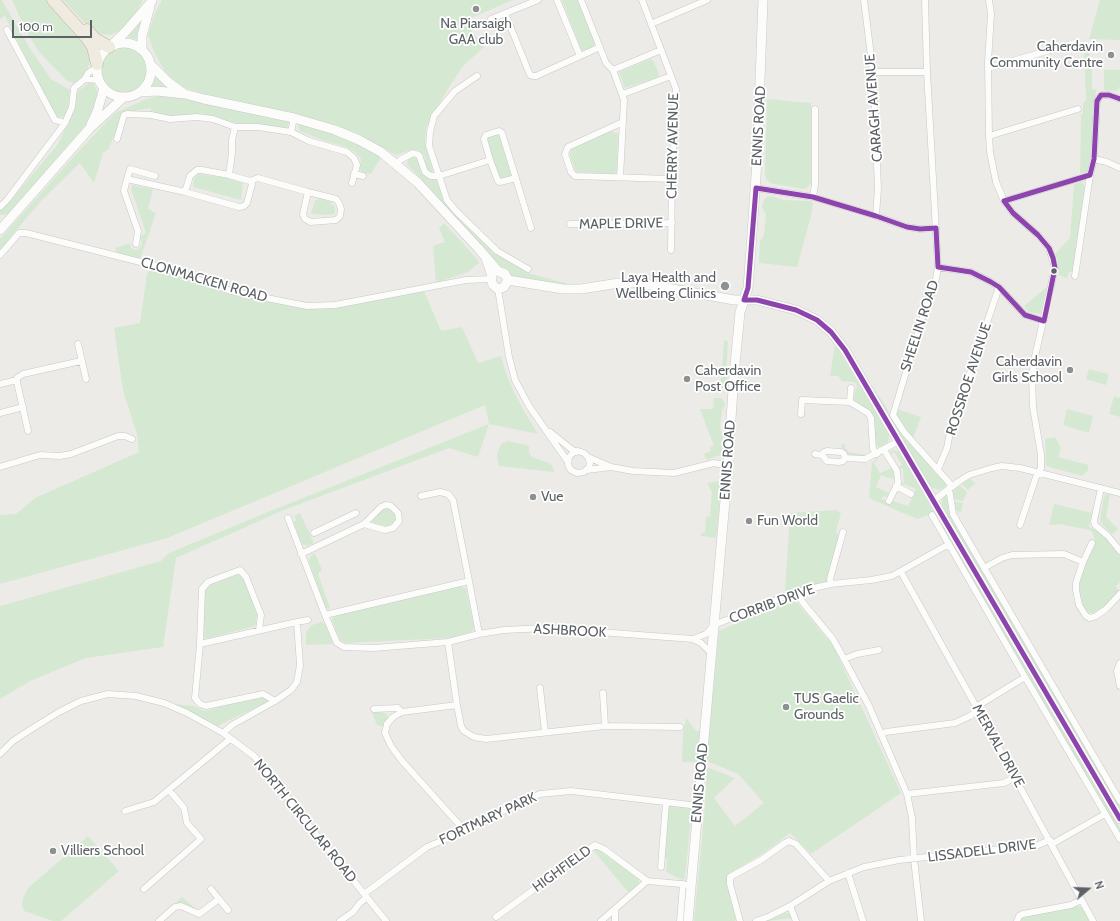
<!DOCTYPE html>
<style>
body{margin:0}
#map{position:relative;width:1120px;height:921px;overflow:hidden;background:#ecebe7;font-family:Cabin,sans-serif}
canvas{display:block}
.north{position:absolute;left:1068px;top:869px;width:40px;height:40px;-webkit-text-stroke:3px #fff;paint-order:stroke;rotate:71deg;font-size:11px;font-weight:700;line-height:16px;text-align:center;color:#5c6165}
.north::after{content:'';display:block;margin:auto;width:14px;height:18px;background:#5c6165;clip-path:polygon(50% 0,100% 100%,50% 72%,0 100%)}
.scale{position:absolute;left:12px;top:20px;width:80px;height:18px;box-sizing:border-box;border:2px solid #5c6165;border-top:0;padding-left:5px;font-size:12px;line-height:14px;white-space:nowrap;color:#5c6165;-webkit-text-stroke:3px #fff;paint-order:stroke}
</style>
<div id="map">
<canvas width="1120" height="921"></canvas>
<div class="north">N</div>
<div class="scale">100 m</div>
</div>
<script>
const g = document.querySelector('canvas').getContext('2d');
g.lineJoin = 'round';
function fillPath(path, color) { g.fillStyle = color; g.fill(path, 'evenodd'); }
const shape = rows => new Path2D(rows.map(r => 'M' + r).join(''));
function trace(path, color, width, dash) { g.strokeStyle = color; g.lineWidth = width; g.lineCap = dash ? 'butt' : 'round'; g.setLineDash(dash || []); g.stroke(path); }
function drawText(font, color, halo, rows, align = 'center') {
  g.font = font + ' Cabin,sans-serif'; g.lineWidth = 3.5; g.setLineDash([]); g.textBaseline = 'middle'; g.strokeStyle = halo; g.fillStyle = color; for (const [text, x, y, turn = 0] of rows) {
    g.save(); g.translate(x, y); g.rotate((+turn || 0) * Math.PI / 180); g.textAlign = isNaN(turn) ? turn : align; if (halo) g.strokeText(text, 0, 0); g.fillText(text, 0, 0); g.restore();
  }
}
fillPath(shape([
 [0,0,2,0,29,47,51,79,70,90,68,110,64,117,57,117,51,108,5,16,0,19],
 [12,0,47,0,89,46,92,55,88,68,84,75,74,83,66,80,39,52,27,32],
 [63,0,143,0,134,17,119,31,111,35,102,34,98,37],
 [162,0,513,0,464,21,484,47,463,66,449,87,426,128,425,143,433,170,432,172,428,171,425,165,425,157,419,150,411,150,396,155,342,128,251,104,204,94,182,87,166,73,155,54,148,35,154,15],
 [562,0,579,0,596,41,593,47,585,51,581,50],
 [1100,0,1120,0,1120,40,1089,39],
 [145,13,139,40,127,37],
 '101 69a23 23 0 1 1 46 0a23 23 0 1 1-46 0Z',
 [1084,46,1089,47,1090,61,1092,62,1092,89,1096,90,1089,168,1086,173,1080,173,1081,115,1083,114,1083,103,1086,101],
 [650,59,653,60,659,74,658,77,625,88,619,72],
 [1104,70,1120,70,1120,86,1117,91,1104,90],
 [156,76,174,91,151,87],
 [89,83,94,83,99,98,96,113,8,214,0,215,0,209,11,200,58,144,71,117,78,91],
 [167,94,289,122,287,129,254,124,241,124,217,118,170,116,150,113,151,108,124,113,108,150,103,153,94,183,80,163,42,200,12,235,0,253,0,239,75,155,115,113,146,99],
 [767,99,811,103,811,182,808,187,803,189,770,183,766,179,765,174],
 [303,122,356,141,381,157,371,174,362,173,360,169,361,159,355,152,346,147,322,140,300,131,298,126],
 [610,131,618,134,617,171,614,174,576,172,570,155,571,149],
 [497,134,501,135,512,174,511,177,502,180,499,178,486,140,487,137],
 [412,156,417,159,425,176,430,179,437,180,445,201,495,253,528,273,573,285,517,279,511,275,505,269,495,265,429,187,407,165,408,158],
 [199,174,227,178,243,183,241,200,193,187,194,178],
 [1082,182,1085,187,1073,272,1069,272,1067,278,1059,275,1058,264,1055,254,1070,238,1074,184],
 [132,185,153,189,148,209,156,213,140,259,118,255,115,248,130,243,131,248,135,250,140,248,142,243,140,237,146,233,131,189],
 [771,196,783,200,809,201,813,203,811,216,797,267,759,263,760,242,764,235,766,215,762,207,763,202,766,197],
 [318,198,332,202,331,205,334,205,335,214,325,215,311,214,315,200,318,200],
 [444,223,478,260,479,263,468,272,436,283,433,246,445,242,439,228],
 [152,268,306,309,424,291,441,331,462,327,478,363,501,356,507,376,514,392,524,411,538,434,489,424,478,457,449,448,284,510,176,558,163,647,86,658,30,681,0,699,0,606,161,561,169,553,263,514,489,424,485,405,167,538,0,584,0,515,16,514,35,498,139,452,137,434,123,391,114,328,140,323,147,274],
 [1047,287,1040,314,1029,312,1024,306],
 [724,340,728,341,726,375,729,381,729,386,725,388,721,388,720,382,722,373],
 [835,344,889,435,888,443,881,447,879,447,876,445,874,440,872,414,866,408,856,402,854,399,853,396,857,387,856,384,854,382,842,381,838,376,830,376],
 [860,369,885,405,893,421,902,433,946,483,945,487,939,490,930,487],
 [1089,369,1109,374,1106,385,1086,379],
 [1114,396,1120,398,1120,417,1109,414],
 [714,398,721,398,725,403,724,408,722,410,720,427,724,443,723,451,720,455,707,460,704,454,711,451,710,447,714,446,700,409,713,409],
 [897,409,921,417,913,438,897,417,896,415],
 [1067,409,1093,416,1089,433,1063,425],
 [1055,437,1061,448,1058,457,1088,465,1088,471,1082,476,1046,466,1045,439],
 [508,441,518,443,529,446,529,452,531,456,534,458,550,463,554,469,554,472,499,466,497,456,499,448,501,444],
 [842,444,845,444,845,448,849,452,867,455,862,457,846,456,844,449,841,447],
 [892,450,899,452,934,512,918,519,898,511,869,498,872,463,877,458,878,459,874,463,880,473,892,468,895,473,895,480,881,475,876,487,889,493,887,496,882,497,882,499,892,503,893,501,908,506,912,498,916,489,904,484,902,487,901,482,904,483,903,468,900,469,899,467,902,465,894,452,891,454,890,452],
 [970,479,975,483,968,490,962,484],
 [722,481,716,538,701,536,701,533,705,532,706,517,710,516,712,492,707,483],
 [960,486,967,492,963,501,954,499,953,497,952,492,957,487],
 [947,494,951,515,1077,732,1075,734,942,507,942,498,944,495],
 [1110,494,1106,517,1118,529,1112,534,1102,524,1100,520,1104,497,1105,495],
 [956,502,963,503,961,513,955,510,954,503],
 [1054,504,1092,513,1089,527,1097,531,1105,538,1120,556,1120,582,1116,586,1119,592,1108,604,1094,613,1088,613,1086,611,1080,598,1079,593,1080,580,1081,574,1095,542,1093,533,1090,530,1064,525,1064,524,1049,525],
 [386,507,394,511,396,518,393,523,387,526,374,524,372,521,379,513],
 [836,510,841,513,836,531,840,539,827,582,785,593,790,513],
 [300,513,314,543,308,546,302,544,293,523,296,520,294,516],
 [937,513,1120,828,1120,835,934,514],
 [315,553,322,570,318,574,330,608,328,609,325,606,309,562,311,555],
 [238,574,244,578,257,615,255,626,206,639,203,634,205,591,208,586],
 [461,586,466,589,474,627,472,632,449,638,345,643,340,640,332,620,334,616],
 [793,598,834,647,901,793,811,854,790,833,765,852,732,872,727,876,727,885,736,919,735,921,694,921,705,806,707,767,735,778,714,798,735,826,764,803,738,774,707,761,709,731,719,631],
 [321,622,326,624,333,644,306,645,306,632,312,625],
 [256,697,264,697,268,699,268,702,217,726,172,704,193,706,205,711],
 [379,712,384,713,387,715,388,718,383,727,377,725,372,713],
 [686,718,696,731,700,731,697,762,682,762,683,732],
 [1081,737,1120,805,1120,812,1077,739],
 [672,805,692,807,685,878,683,880,666,872,667,859,664,857,668,808],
 [88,836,119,871,61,921,53,921,24,911,22,906,23,898,28,888],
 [595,849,599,850,639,879,639,884,629,893,593,850],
 [182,897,196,909,184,905,175,903],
 [1078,906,1083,908,1090,921,1019,921,1023,916],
 [786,913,790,913,793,918,767,921]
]), '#d5e9d2');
const street = shape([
 [557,0,580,56],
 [581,0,606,63,613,70,624,100,620,177],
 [642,0,676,89,672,179,671,250],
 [864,0,873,72,878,188,876,216],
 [925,0,927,72,938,267,935,284,923,316,893,415,904,432,952,486],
 [989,0,991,14,988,62,989,136,990,152,996,182,1004,201,1013,213,1038,235,1049,248,1055,268,1034,361,1032,375,1033,407,1041,455,1041,468,1036,477,1020,525],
 [505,13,530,75,533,76,536,76,600,47],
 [491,19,538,0],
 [651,24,707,0],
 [7,30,55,120,65,123],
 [988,68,1075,43],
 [613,70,661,50],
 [873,72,927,72],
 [477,76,455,91,434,116,430,132,429,146,447,200,456,211,497,251,528,269],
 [85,79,99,80],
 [623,94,671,76],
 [623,122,568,147,565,154,571,172,575,176,672,179],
 [291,132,309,141,347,152,354,158,357,165,352,183],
 [989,136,1078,109],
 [117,139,124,115,127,114,151,115,170,119,197,117,213,119,235,127,258,127,291,132,294,118],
 [1094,159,1107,162,1120,168],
 [490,160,498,181,500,182,516,178],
 [397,165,400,160,413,153,419,155,425,172,431,176,439,176,490,160,484,139,486,135,499,131,502,133,531,228],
 [354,174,363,176],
 [127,179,185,192,239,207,244,206,247,203,252,184,250,181,229,175,232,153,232,140,235,127],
 [250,181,258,178,308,192,336,199,339,203,341,209,340,216,336,220,311,222,305,219,303,214,308,192],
 [756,188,813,197,876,216,907,227,920,229,936,228],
 [185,192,190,176,197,170,202,170,229,175],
 [813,197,815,184,815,109],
 [1004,201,1090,175],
 [0,207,7,200,65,123,72,107,74,88,85,79,88,73,96,68],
 [570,224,672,223],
 [136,244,138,231,124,191,127,179,130,169,155,176],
 [0,255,19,233,26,233,172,270,231,291,307,306,335,305,466,280,491,279],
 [938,267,971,272,991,282,999,287,1025,315,1044,321],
 [1075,276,1090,175,1094,159,1097,101,1101,95,1109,95,1120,99],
 [498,289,509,357,515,380,529,406,568,462],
 [78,344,86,379],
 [0,384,17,380],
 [850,402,851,388],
 [0,413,23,407],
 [801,414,802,400,850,402,868,413,871,418,873,449,877,454],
 [28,431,17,382,17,378,23,374,81,361],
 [550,432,570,448,576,452],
 [884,450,897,471,898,483,889,501],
 [815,454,822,455,824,452,827,451,841,452,844,454,845,458,843,461,839,462,827,461,822,455],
 [588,457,590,463,589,467,584,472,577,473,571,470,569,467,568,464,569,457,574,452,578,451,584,453,588,457,611,467],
 [845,458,865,459,899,441],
 [0,467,40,455,60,456,71,454,118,436,125,436,132,439],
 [938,469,947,448,950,432,999,287],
 [587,470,611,467,633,471,674,473,714,463,728,466],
 [896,486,911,494],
 [949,488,953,514,958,523,1120,801],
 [1101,488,1094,521,1095,525,1108,536,1120,551],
 [421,496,440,492,448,494,453,500,469,581],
 [933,501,958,482,969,475,992,468,1002,466,1020,468,1120,493],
 [932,515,1025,677,1120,839],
 [288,518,325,615,337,643,344,647,374,648,448,642],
 [314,533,356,513],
 [301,554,364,524,381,507,386,505,391,506,398,513,399,521,393,528,385,530,364,524],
 [1083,562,1092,543],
 [984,568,1002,558,1012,555,1064,554,1083,562,1076,583,1076,590,1079,605,1086,616,1090,618,1096,616,1106,609,1120,594],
 [901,572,978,710,1093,921],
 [831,584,830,579,843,532],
 [796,592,804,604,833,639,844,659,869,706,907,794,912,818,914,859,921,921],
 [325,615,469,581,479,634],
 [297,622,308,620],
 [693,639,701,643,711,653],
 [200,644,202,589,208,582,240,570,246,577,261,615,259,630],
 [844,659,857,654,879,650],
 [1120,663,1117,671,1120,686],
 [540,688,545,732],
 [603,693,605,726],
 [457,705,402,712,393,717,387,724,385,733,391,746,402,761,465,831],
 [976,707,1025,677],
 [374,709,398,708,402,712],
 [680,727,605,726,486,739,474,737,464,731,461,726,457,705,448,642,479,634,504,630,546,628,693,639,706,634,714,625,796,592,831,584,871,580,892,576,949,544],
 [223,733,232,725,275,701,291,690,297,682,300,665,297,622,200,644,195,698,200,704,206,706,263,694,275,701],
 [881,734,886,732,955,723,970,716,978,710],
 [0,754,13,741,33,728,59,712,81,701,108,694,136,696,164,703,187,713,223,733,254,756,279,786,306,822,386,921],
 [907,794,1004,783,1015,777],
 [125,811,154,802,230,739],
 [1052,844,1105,814],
 [661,867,666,803],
 [848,873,863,921],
 [144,889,201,839,187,823,184,808,169,790],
 [364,894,427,847,472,828,514,805,540,794,571,791,699,806],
 [219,899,228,910],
 [790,906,796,921],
 [496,917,595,845,604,849,647,881,692,885],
 [159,921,175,907,181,906,199,914,219,899,211,889],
 [340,921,353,912,359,904,367,897],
 [601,921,647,881],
 [615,921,615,910],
 [680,921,683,884],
 [740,921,730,884,730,877,761,860,785,843,789,841,796,844,829,881],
 [756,921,768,917,790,906,829,881,864,867,899,860,1038,845,1050,840],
 [1017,921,1019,916,1023,914,1071,905,1081,900]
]);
const secondary = shape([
 '97 70a27 27 0 1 1 54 0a27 27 0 1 1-54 0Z',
 [113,44,127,30,152,1],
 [142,49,142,36,150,6],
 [151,65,168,82,183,93],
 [140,92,157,91,185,94,204,99,294,118,335,130,359,140,381,152,418,183,478,248,498,271,505,274,508,280,504,287,498,289,493,285,491,279,492,276,486,258],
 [91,125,97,112,104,88],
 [0,230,90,128,124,97],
 [508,280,563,289,581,289,619,283,639,283,734,300,757,300,796,310,817,320,831,332,845,350,1120,819],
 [688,921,727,478,734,375,740,312,748,288,751,248,757,161,763,0]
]);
const highway = shape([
 [53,0,87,38,93,47,97,64],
 [87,30,95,39,109,47]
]);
trace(street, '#c7c8c7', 7);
trace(secondary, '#c9c9c9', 10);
trace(highway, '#c5b393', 13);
trace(street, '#fcfcfb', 6);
trace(secondary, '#fcfcfb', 9);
trace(highway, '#efebe1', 12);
trace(shape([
 [1120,99,1109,95,1101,95,1097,101,1094,159,1090,175,1004,201,1013,213,1038,235,1049,248,1053,258,1055,268,1044,321,1025,315,999,287,991,282,971,272,938,267,936,228,920,229,907,227,876,216,813,197,756,188,748,288,744,300,757,300,796,310,817,320,831,332,845,350,1120,819]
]), '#8e44ad', 5);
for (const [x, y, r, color] of [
 [476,9,4,"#8e9192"],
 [1111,55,4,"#8e9192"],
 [1054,271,3.5,"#5c6165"],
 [725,286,5,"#8e9192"],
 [1070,370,4,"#8e9192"],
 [687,379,4,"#8e9192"],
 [533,497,4,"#8e9192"],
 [749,521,4,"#8e9192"],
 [786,707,4,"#8e9192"],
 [53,851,4,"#8e9192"]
]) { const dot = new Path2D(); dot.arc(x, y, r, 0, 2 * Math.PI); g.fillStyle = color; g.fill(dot); trace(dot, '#fff', 1.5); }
drawText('14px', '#5c6165', '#fff', [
 ["Na Piarsaigh",476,24,"center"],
 ["GAA club",476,40,"center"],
 ["Caherdavin",1103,47,"right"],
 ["Community Centre",1103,63,"right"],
 ["Laya Health and",716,278,"right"],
 ["Wellbeing Clinics",716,294,"right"],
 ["Caherdavin",1062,362,"right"],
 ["Girls School",1062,378,"right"],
 ["Caherdavin",695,371],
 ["Post Office",695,387],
 ["Vue",541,497],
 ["Fun World",757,521],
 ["TUS Gaelic",794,699],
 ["Grounds",794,715],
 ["Villiers School",61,851]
], 'left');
drawText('14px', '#5c6165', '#fff', [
 ["CARAGH AVENUE",874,108,-94],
 ["ENNIS ROAD",759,126,-87],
 ["CHERRY AVENUE",673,146,-89],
 ["MAPLE DRIVE",621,224,-1],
 ["CLONMACKEN ROAD",204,280,16],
 ["SHEELIN ROAD",920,326,-72],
 ["ROSSROE AVENUE",969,379,-72],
 ["ENNIS ROAD",728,460,-86],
 ["CORRIB DRIVE",772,604,-20],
 ["ASHBROOK",570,631,3],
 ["MERVAL DRIVE",998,746,61],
 ["ENNIS ROAD",700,783,-85],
 ["FORTMARY PARK",488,819,-25],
 ["NORTH CIRCULAR ROAD",305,821,51],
 ["LISSADELL DRIVE",982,851,-7],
 ["HIGHFIELD",562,869,-36]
]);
</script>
